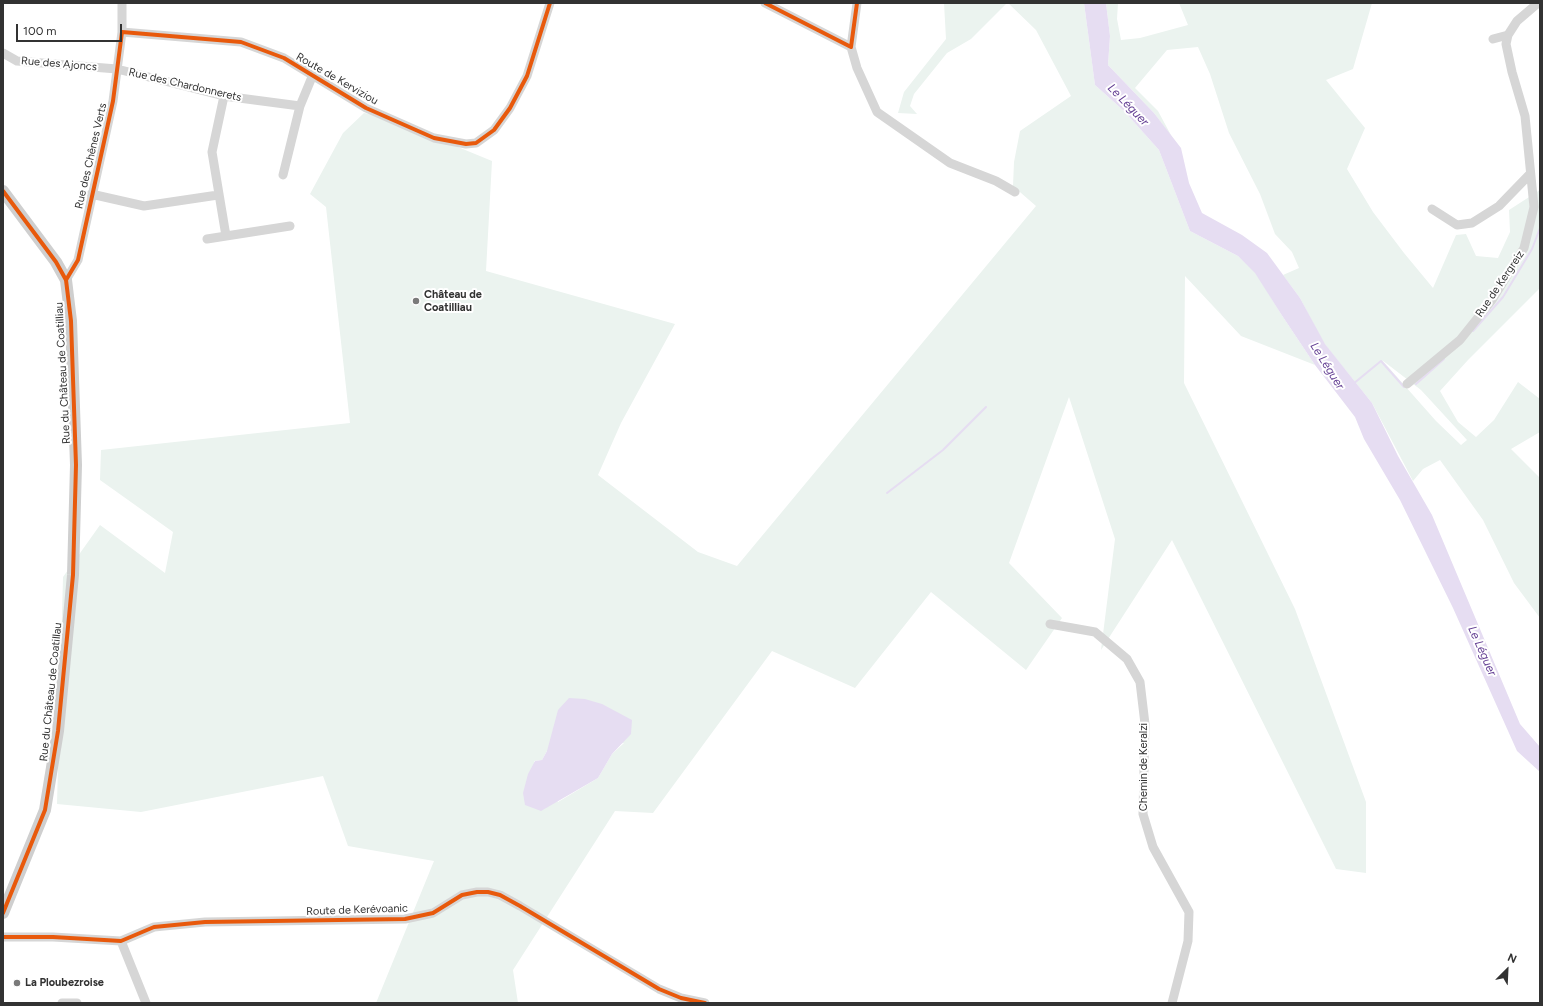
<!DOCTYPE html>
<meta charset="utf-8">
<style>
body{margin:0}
#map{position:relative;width:1543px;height:1006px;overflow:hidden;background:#fff;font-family:Figtree,sans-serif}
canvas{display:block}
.frame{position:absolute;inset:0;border:4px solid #323232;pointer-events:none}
.north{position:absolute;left:1487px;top:950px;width:40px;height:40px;-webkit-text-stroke:3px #fff;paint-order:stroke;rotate:24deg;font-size:11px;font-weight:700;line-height:16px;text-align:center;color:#323232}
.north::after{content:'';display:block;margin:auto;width:14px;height:18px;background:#323232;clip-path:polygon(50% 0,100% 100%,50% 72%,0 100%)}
.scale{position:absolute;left:16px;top:24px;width:106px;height:18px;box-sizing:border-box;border:2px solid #323232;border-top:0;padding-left:5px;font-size:12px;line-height:14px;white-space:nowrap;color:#323232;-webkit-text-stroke:3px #fff;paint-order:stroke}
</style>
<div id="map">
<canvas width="1543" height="1006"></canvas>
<div class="frame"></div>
<div class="north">N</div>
<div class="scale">100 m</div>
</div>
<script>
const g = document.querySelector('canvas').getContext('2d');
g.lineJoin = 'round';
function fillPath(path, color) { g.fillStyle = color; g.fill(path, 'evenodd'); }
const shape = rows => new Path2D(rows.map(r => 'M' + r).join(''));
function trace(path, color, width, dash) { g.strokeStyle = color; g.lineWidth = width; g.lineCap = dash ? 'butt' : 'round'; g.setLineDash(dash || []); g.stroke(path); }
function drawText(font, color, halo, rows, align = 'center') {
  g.font = font + ' Figtree,sans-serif'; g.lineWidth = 4; g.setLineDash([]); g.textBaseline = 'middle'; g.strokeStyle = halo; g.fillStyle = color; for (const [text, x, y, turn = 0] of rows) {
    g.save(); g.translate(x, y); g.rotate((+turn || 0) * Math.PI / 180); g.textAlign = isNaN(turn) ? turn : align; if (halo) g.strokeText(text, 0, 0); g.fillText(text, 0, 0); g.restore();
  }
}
fillPath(shape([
 [944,3,1007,3,971,39,947,53,914,94,910,106,917,114,898,113,904,92,946,39],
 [1008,3,1084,3,1095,85,1124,111,1159,150,1190,231,1238,256,1256,273,1281,314,1315,365,1241,336,1185,276,1184,383,1295,609,1366,802,1366,873,1336,869,1172,540,1101,650,1115,539,1069,397,1009,563,1062,618,1026,670,931,592,855,688,772,651,653,813,615,811,513,970,518,1003,376,1003,434,861,348,846,323,776,141,812,57,804,63,577,100,525,165,573,173,532,100,480,101,450,350,423,326,207,310,194,343,133,364,113,385,117,492,161,486,271,675,324,621,423,598,475,698,552,737,566,1036,206,1013,186,1014,162,1020,131,1071,96,1036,30],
 [624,743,612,754,598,778,558,802,534,761,542,760,547,751],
 [1106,3,1118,3,1117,19,1121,40,1140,38,1188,25,1179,3,1372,3,1353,69,1326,80,1365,128,1347,169,1373,212,1404,253,1433,288,1456,235,1466,234,1476,256,1498,258,1510,232,1509,210,1540,190,1540,288,1468,360,1440,391,1458,422,1476,437,1494,420,1518,382,1540,399,1540,432,1511,449,1540,478,1540,618,1514,583,1483,520,1440,460,1423,469,1413,481,1372,403,1323,342,1300,298,1283,275,1299,268,1292,252,1275,234,1260,194,1229,133,1210,74,1198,47,1167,50,1135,88,1158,111,1172,137,1154,113,1108,65,1110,36],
 [1382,360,1421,390,1467,440,1461,445,1436,421]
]), '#ebf3ef');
fillPath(shape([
 [1084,3,1106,3,1110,36,1108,65,1154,113,1181,148,1189,183,1202,213,1242,235,1267,253,1300,298,1325,344,1372,403,1398,456,1432,515,1520,724,1540,747,1540,772,1517,751,1453,608,1400,500,1364,439,1355,417,1315,365,1281,314,1255,273,1238,256,1190,231,1159,150,1124,111,1095,85],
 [569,698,585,699,602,704,632,720,631,734,612,754,598,778,541,811,525,805,523,793,528,774,535,761,542,760,547,751,558,710]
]), '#e6ddf2');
trace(shape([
 [1473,331,1503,297,1532,249,1540,228],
 [1353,384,1381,361,1404,387],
 [1416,384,1444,359],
 [887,493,943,450,986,407]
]), '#e6ddf2', 2);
trace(shape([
 [765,3,851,47],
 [857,3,851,47,857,68,877,112,950,163,996,181,1015,192],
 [122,32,241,42,284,58,366,108,434,138,466,144,476,143,494,130,510,108,527,76,550,3],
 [1493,39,1508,35],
 [3,53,17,61,117,69,224,96,300,106],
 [224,96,212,152,226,236],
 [283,175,300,106,312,77],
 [91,194,144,206,218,195],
 [1432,209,1457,225,1472,223,1499,206,1530,174],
 [207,239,290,226],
 [66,280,78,260,113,101,122,32,122,3],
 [1407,384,1460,340,1492,300,1524,248,1534,207,1525,116,1512,72,1506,44,1508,35,1517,21,1538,3],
 [1050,624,1095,632,1127,659,1140,682,1145,724,1143,814,1153,847,1189,912,1188,941,1172,1003],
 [3,937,53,937,121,941,154,927,205,922,405,919,433,913,462,895,477,892,488,892,500,895,520,906,659,989,681,998,705,1003],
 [121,941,146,1003],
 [62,1003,77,1003]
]), '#d6d6d6', 9);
trace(shape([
 [3,191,56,262,66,280,71,321,76,465,73,575,58,731,45,810,3,913]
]), '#cfcfcf', 12);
trace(shape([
 [765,3,851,47,857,3],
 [3,191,56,262,66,280,71,321,76,465,73,575,58,731,45,810,3,913],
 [66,280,78,260,113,101,122,32,241,42,284,58,366,108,434,138,466,144,476,143,494,130,510,108,527,76,550,3],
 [3,937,53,937,121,941,154,927,205,922,405,919,433,913,462,895,477,892,488,892,500,895,520,906,659,989,681,998,705,1003]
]), '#e8590c', 4);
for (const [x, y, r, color] of [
 [416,301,4,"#7a7a7a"],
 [17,983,4,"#7a7a7a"]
]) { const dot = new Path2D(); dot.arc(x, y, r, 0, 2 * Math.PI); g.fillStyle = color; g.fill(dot); trace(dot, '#fff', 1.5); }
drawText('11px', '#323232', '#fff', [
 ["Rue des Ajoncs",59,64,5],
 ["Route de Kerviziou",337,79,30],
 ["Rue des Chardonnerets",185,85,13],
 ["Rue des Chênes Verts",91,156,-77],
 ["Rue de Kergreiz",1500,284,-56],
 ["Rue du Château de Coatilliau",63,373,-93],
 ["Rue du Château de Coatillau",51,692,-84],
 ["Chemin de Keralzi",1144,767,-90],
 ["Route de Kerévoanic",357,910,-2]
]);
drawText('bold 11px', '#323232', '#fff', [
 ["Château de",424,295],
 ["Coatilliau",424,308],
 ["La Ploubezroise",25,983]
], 'left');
drawText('italic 12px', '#654094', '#fff', [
 ["Le Léguer",1128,105,46],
 ["Le Léguer",1327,366,58],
 ["Le Léguer",1482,651,66]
]);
</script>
